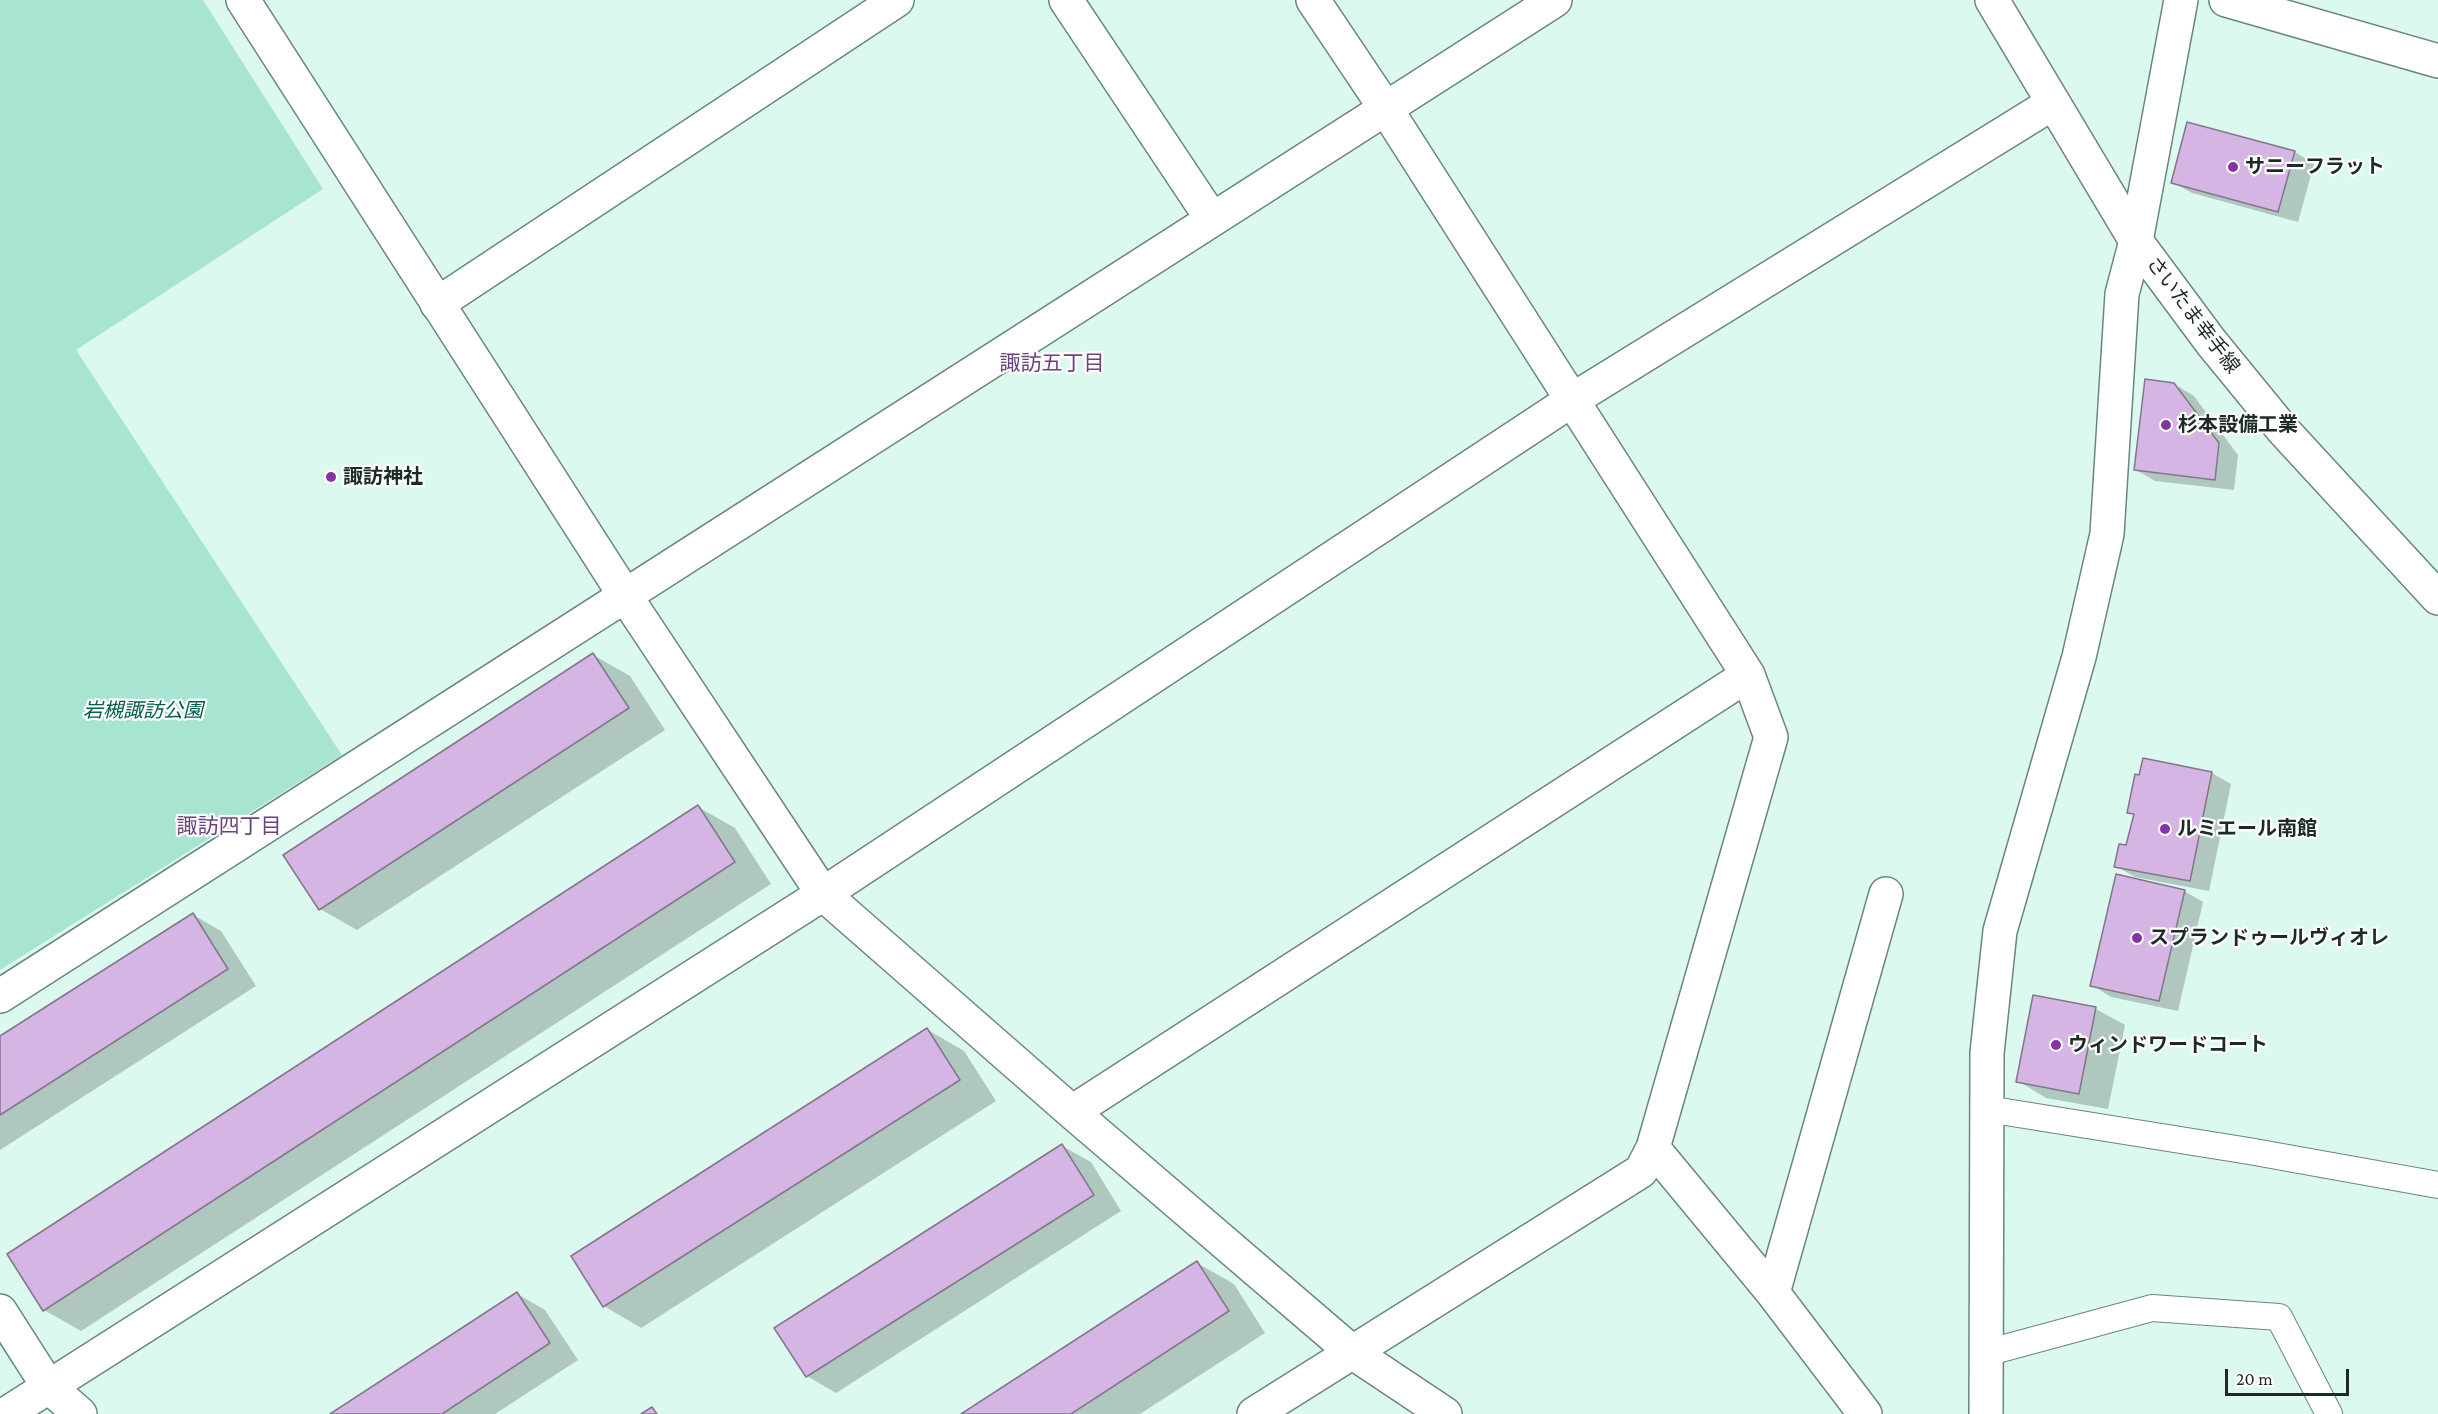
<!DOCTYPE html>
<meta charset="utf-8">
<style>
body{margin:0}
#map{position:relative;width:2438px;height:1414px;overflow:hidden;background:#dbf9ef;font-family:"Crimson Pro",serif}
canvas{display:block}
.scale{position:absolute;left:2225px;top:1369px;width:124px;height:27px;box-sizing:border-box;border:3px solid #1e2a26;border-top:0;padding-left:8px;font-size:18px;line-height:21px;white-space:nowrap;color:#1e2a26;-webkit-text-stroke:4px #fefefe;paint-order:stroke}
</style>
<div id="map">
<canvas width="2438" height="1414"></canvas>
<div class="scale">20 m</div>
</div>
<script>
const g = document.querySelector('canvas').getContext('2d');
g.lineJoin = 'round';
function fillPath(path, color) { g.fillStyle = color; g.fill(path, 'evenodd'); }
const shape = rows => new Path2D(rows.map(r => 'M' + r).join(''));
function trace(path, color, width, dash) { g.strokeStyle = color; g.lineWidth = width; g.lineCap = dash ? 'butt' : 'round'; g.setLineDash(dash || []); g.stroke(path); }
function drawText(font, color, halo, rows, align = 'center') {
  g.font = font + ' "Crimson Pro","Noto Sans JP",serif'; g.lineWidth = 4.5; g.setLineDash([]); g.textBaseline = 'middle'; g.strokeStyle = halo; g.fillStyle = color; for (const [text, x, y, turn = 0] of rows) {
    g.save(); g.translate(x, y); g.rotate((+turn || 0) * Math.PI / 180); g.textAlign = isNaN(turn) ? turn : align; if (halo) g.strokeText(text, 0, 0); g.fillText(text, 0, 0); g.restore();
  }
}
fillPath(shape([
 [0,0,203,0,323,189,76,350,342,755,0,970]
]), '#a8e4d2');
fillPath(shape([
 [2295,152,2314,164,2298,222,2192,193,2172,182],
 [2174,384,2194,396,2238,455,2234,490,2155,481,2136,470],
 [593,655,630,676,665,730,357,930,320,909],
 [2144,760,2212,773,2231,784,2209,891,2135,877,2116,866,2127,847,2135,815,2129,812],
 [698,807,735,828,771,884,81,1331,44,1310],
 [2184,891,2203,902,2178,1011,2111,997,2092,985],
 [193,915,221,931,256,986,0,1150,0,1037],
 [2034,997,2096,1009,2125,1025,2108,1109,2046,1098,2018,1081],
 [928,1030,964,1051,996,1101,641,1328,604,1306,573,1256],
 [1062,1146,1091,1162,1121,1211,836,1393,807,1376],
 [1197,1263,1234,1284,1265,1333,1140,1414,964,1414],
 [517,1294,545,1310,578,1360,495,1414,333,1414]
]), '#0003');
const building = shape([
 [2187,122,2295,151,2278,212,2171,183,2187,122],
 [2145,379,2174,383,2219,443,2215,480,2134,470,2145,379],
 [593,653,629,708,319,910,283,855,593,653],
 [2143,758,2212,772,2190,881,2114,867,2119,844,2126,845,2134,814,2127,813,2135,774,2139,775,2143,758],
 [698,805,735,862,43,1311,7,1254,698,805],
 [2116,874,2185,890,2159,1001,2090,986,2116,874],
 [193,913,228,969,0,1115,0,1036,193,913],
 [2033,995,2096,1007,2079,1094,2016,1082,2033,995],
 [927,1028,960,1080,603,1307,571,1256,927,1028],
 [1062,1144,1094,1195,806,1377,774,1328,1062,1144],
 [1197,1261,1229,1311,1071,1414,961,1414,1197,1261],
 [517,1292,550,1343,442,1414,330,1414,517,1292],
 [652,1407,657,1414,641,1414,652,1407]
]);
fillPath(building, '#d5b5e4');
trace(building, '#83768a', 1.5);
const service = shape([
 [1987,1109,2249,1151,2438,1185],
 [1986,1353,2152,1308,2279,1317,2329,1414]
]);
const minor = shape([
 [1066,0,1212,219],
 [2226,0,2438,61],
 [437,304,897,0],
 [823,894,1072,1112,1352,1352,1445,1414],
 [0,996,1555,0],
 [1072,1112,1748,675],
 [1653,1148,1773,1293,1865,1414],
 [1773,1293,1886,894],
 [0,1311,48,1386,80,1414],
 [1254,1414,1641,1171,1653,1148,1771,737,1748,675,1386,109,1313,0],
 [1986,1414,1987,1053,2000,931,2079,657,2107,534,2122,294,2136,241,2181,0]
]);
const tertiary = shape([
 [243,0,626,597,823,894],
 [6,1414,823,894,1572,400,2053,103]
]);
const primary = shape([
 [1992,0,2136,241,2211,342,2283,430,2438,598]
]);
trace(service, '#6b867e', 28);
trace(minor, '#6b867e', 36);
trace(tertiary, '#6b867e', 36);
trace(primary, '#6b867e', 36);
trace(service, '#fff', 26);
trace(minor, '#fff', 33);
trace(tertiary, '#fff', 33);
trace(primary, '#fff', 33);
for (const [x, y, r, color] of [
 [2233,167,6,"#8434a4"],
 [2166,425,6,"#8434a4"],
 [331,477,6,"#8434a4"],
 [2165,829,6,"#8434a4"],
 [2137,938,6,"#8434a4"],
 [2056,1045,6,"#8434a4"]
]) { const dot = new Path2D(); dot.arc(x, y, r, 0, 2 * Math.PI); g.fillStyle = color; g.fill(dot); trace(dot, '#fefefe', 2); }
drawText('bold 20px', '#1e2a26', '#fefefe', [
 ["サニーフラット",2245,167],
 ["杉本設備工業",2178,425],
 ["諏訪神社",343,477],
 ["ルミエール南館",2177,829],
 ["スプランドゥールヴィオレ",2149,938],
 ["ウィンドワードコート",2068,1045]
], 'left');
drawText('20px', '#1e2a26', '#fefefe', [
 ["さいたま幸手線",2193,315,53]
]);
drawText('italic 20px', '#00604d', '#fefefe', [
 ["岩槻諏訪公園",143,711]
]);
drawText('21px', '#6b447d', '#fefefe', [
 ["諏訪五丁目",1052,364],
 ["諏訪四丁目",229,827]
]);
</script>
